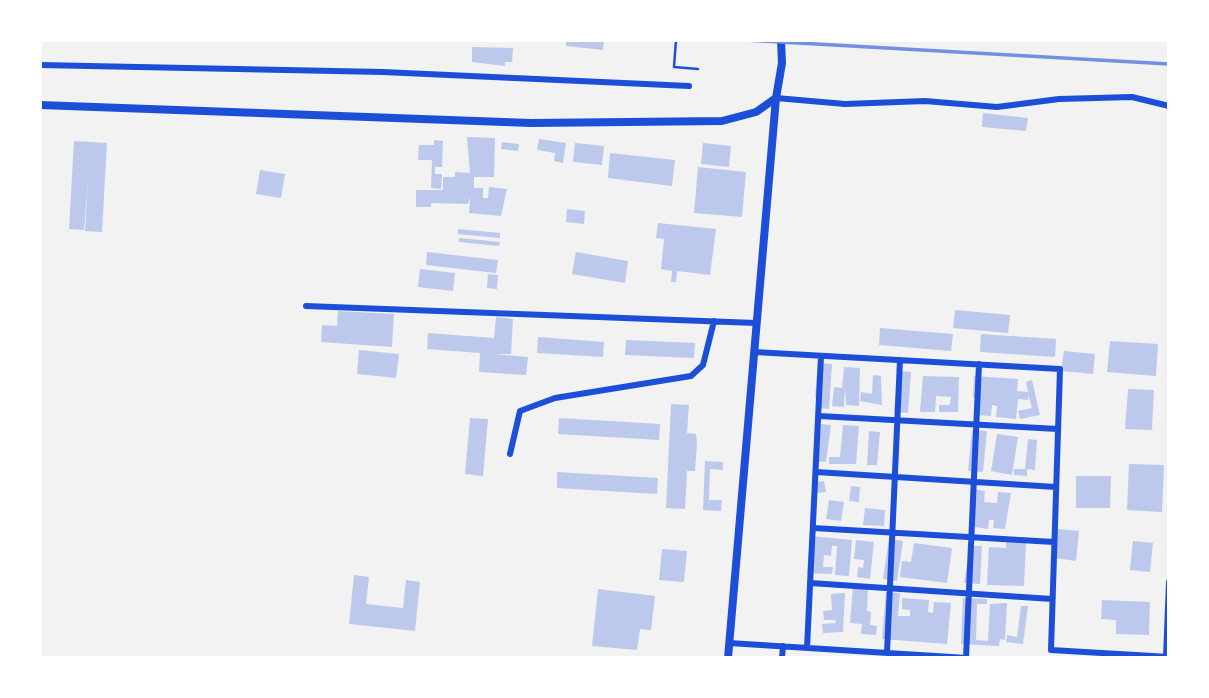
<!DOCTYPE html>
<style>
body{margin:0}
#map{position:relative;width:1209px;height:698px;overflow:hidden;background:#f2f2f2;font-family:"Asap Condensed",sans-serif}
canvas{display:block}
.frame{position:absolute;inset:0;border:42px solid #fff;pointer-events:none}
</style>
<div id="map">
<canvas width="1209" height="698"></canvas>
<div class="frame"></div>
</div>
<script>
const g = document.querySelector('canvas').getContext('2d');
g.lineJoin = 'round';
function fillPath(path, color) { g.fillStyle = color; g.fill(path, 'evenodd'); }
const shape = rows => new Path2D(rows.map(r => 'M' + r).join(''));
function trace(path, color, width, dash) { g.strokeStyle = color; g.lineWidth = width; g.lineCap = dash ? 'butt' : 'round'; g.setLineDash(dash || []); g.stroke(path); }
fillPath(shape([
 [566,40,604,41,603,50,566,46],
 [472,47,513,48,512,62,505,62,505,66,472,62],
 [983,113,1028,118,1026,131,982,127],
 [467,137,495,138,494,177,474,177,474,188,483,188,483,198,488,198,489,187,507,189,501,216,469,213,470,197,468,204,431,203,431,207,416,207,416,190,443,190,443,177,455,177,455,172,470,173],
 [539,139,566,143,563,163,554,161,555,153,537,150],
 [434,140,443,141,442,167,435,167,435,174,442,174,441,189,431,188,432,160,418,160,419,145,434,145],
 [74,141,107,143,102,232,85,231,88,180,84,230,69,229],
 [502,142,519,144,518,151,501,149],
 [575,143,604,146,602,165,573,162],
 [703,143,731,146,729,167,701,164],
 [610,153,675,160,672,186,608,178],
 [698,167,746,172,742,217,694,213],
 [260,170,285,174,281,198,256,194],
 [567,209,585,211,584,224,566,222],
 [658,223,716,229,710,275,677,271,676,282,671,282,672,271,661,269,664,239,656,238],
 [458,229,500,233,500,238,458,234],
 [459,238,500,242,499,246,459,242],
 [427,252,498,260,496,273,426,265],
 [576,252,628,261,625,283,572,274],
 [420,269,455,273,453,291,418,287],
 [488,274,498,275,497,289,487,288],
 [955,310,1010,315,1008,333,953,328],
 [338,311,394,314,392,347,321,342,322,325,337,326],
 [496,317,513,319,511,354,493,354,528,357,526,375,479,372,480,353,427,349,428,333,494,338],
 [880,328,953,334,951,351,879,345],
 [981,334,1056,339,1055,357,980,352],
 [538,337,604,342,603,357,537,353],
 [626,340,695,343,694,358,625,355],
 [1110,341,1158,344,1156,376,1107,372],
 [359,350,399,354,396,378,357,374],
 [1064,351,1095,354,1093,374,1061,371],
 [818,363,832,364,829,409,819,408,820,398,815,397],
 [844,367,860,368,859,406,846,405,845,387,844,407,832,406,834,387,842,388],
 [898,371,911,372,908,413,894,412],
 [873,375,881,376,882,405,860,401,861,392,872,394],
 [923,376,959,377,958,412,939,412,939,405,950,405,951,397,936,396,935,412,920,412],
 [974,376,1018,379,1017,391,1028,392,1026,382,1032,380,1040,415,1020,419,1018,411,1032,408,1028,394,1028,400,1018,399,1016,419,996,417,997,406,992,405,991,416,977,415,978,397,973,397],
 [1128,389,1154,390,1152,430,1125,429],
 [671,404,689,405,687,433,696,434,697,443,695,471,687,471,685,509,666,508],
 [470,418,488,419,483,476,465,474],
 [559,418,660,424,659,440,558,434],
 [820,424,831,425,826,462,814,461],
 [843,425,859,426,856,464,829,464,829,457,840,457],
 [972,430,987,431,983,472,968,471],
 [869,431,880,432,877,465,867,465],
 [997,434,1018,437,1012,475,991,471],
 [1028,439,1037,440,1035,470,1025,469],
 [705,461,723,462,723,470,710,469,709,500,722,500,721,511,703,510],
 [1129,464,1164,465,1162,512,1127,510],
 [1014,469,1027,469,1027,476,1014,475],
 [557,472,658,478,657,494,557,488],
 [1076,476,1111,476,1110,508,1076,508],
 [824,481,826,492,816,493,815,482],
 [851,486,860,487,859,502,849,501],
 [974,489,985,491,984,502,997,503,998,492,1011,493,1005,529,993,528,994,520,989,520,988,529,969,526],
 [829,500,844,502,841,521,826,519],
 [865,508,885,510,884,526,863,525],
 [1058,529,1079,531,1076,561,1055,558],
 [810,536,852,540,849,576,835,575,837,546,832,546,831,556,824,555,823,567,833,567,832,574,807,573],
 [889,538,903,541,897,581,883,579],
 [856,540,874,542,870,579,857,577,858,567,863,568,864,560,854,559],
 [1006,541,1026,542,1024,586,987,585,989,547,1006,548],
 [1133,541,1153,543,1150,572,1130,570],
 [914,543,952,548,947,583,900,577,902,561,911,562],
 [970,546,982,546,980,584,964,583],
 [662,549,687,551,684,582,659,580],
 [354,575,369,577,366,604,403,608,406,580,420,582,415,631,349,624],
 [853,587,868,588,867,611,871,612,870,625,877,626,876,635,861,634,862,624,850,623],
 [598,589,655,596,651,630,640,629,637,650,592,646],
 [886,592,900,593,898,616,910,616,910,610,902,609,902,598,929,600,928,612,933,613,934,602,951,603,947,644,882,639],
 [845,593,843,632,823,633,822,624,836,623,835,620,824,620,823,611,832,610,831,594],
 [963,598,987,599,987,604,977,604,976,640,988,641,990,604,1007,603,1005,640,1000,639,999,646,961,644],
 [1102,600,1150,602,1149,635,1116,634,1116,620,1101,619],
 [1021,606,1028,606,1023,644,1006,642,1007,635,1017,637]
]), '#bdc9ec');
trace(shape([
 [676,40,674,67,698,69]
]), '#1d4ed8', 2.5);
trace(shape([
 [40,65,383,72,689,86],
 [776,98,845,104,925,101,997,107,1059,99,1132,97,1169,106],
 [306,306,756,323],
 [754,352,1060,369,1051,650,1169,657],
 [819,416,1058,429],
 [510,454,520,411,555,398,691,376,703,365,714,321],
 [816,472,1056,487],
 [813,528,1054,542],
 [810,583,1052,599],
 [729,643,967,658],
 [807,648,821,356],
 [887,653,900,360],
 [1166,657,1169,582],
 [782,658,783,646],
 [966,658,979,364]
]), '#1d4ed8', 6);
trace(shape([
 [40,105,531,123,722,121,756,112,776,98,782,63,781,40],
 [728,658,776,98]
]), '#1d4ed8', 8);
trace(shape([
 [745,40,1169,64]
]), '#7290e2', 3.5);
</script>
